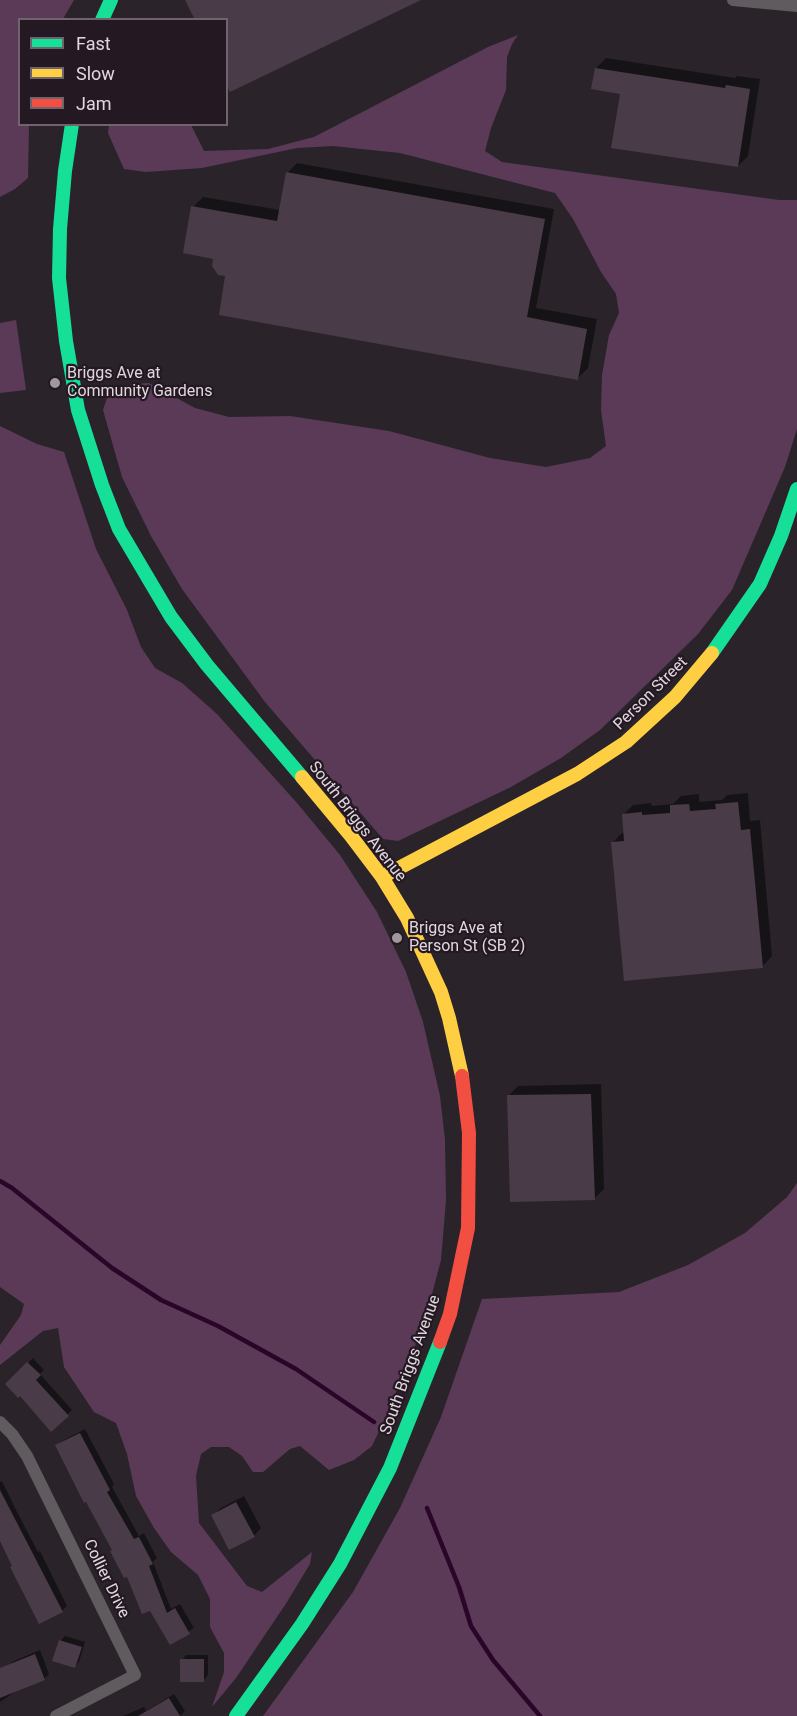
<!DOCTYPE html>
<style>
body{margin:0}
#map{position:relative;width:797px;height:1716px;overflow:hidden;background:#2a242a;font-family:Roboto,sans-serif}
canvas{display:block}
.legend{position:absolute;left:18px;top:18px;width:210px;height:108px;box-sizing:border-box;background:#241822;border:2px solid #6f646d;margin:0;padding:8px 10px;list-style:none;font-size:18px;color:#e0d7de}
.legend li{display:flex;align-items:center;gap:12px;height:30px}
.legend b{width:30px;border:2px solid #6f646d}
</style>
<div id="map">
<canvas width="797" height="1716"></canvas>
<ul class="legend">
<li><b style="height:8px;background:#16e098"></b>Fast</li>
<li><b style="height:8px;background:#ffcf43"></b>Slow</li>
<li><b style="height:8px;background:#f24e42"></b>Jam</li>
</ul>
</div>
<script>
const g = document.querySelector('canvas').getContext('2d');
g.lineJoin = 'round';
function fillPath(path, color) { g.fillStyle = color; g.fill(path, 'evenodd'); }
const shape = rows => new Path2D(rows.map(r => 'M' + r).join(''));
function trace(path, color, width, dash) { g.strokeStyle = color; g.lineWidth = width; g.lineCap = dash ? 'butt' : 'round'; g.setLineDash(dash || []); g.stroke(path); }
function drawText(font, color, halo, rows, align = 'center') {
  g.font = font + ' Roboto,sans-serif'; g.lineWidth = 4.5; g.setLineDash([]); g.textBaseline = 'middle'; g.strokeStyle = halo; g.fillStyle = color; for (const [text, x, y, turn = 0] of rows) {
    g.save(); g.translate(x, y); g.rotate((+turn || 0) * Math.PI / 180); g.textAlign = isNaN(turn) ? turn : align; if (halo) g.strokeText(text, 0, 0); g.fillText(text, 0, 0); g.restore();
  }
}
fillPath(shape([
 [0,0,74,0,63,19,20,20,20,124,29,125,28,178,15,189,0,197],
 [518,35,512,44,507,57,506,90,491,128,485,151,502,162,779,200,797,200,797,429,785,467,732,590,698,634,600,730,561,758,511,787,398,841,383,839,265,702,182,589,151,536,122,477,103,410,108,395,132,384,149,383,195,408,229,417,290,416,389,431,490,458,546,467,590,458,606,446,601,410,602,375,609,335,619,313,616,294,601,272,573,219,555,193,400,153,333,146,297,148,202,168,146,172,124,169,108,133,109,125,191,125,204,151,268,149,314,137,488,47],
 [16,320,26,390,0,393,0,323],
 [0,426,37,444,64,452,96,549,127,610,141,647,155,668,182,683,217,714,297,803,340,855,377,912,406,972,423,1022,440,1096,445,1140,446,1200,441,1260,424,1324,386,1416,372,1446,354,1460,329,1470,300,1446,290,1449,263,1472,253,1472,242,1456,229,1447,211,1447,201,1454,196,1476,199,1523,247,1586,262,1592,312,1552,310,1564,287,1602,236,1678,212,1707,224,1672,224,1653,210,1627,210,1599,198,1575,171,1552,154,1528,136,1496,127,1454,116,1423,94,1412,64,1367,58,1328,43,1331,0,1365,0,1345,21,1315,24,1304,0,1287],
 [797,1183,797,1716,263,1716,353,1592,400,1508,441,1417,482,1299,619,1292,688,1265,745,1233,787,1197]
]), '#5a3a57');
fillPath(shape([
 [606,58,735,78,737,76,760,79,748,156,738,166,621,92,596,68],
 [297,163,554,209,536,308,597,319,588,368,578,378,227,275,215,257,193,207,203,197,280,210,287,173],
 [748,793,750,821,760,820,772,956,762,967,612,843,622,833,625,833,623,815,633,805,651,803,652,806,673,804,681,796,699,794,699,802,722,800,727,795],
 [601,1084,604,1189,594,1199,508,1096,518,1086],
 [33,1358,44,1370,40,1374,72,1410,51,1429,20,1394,7,1384],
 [85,1429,114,1484,112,1487,139,1536,144,1533,157,1558,153,1562,171,1609,180,1604,194,1628,171,1643,128,1575,57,1445,62,1441],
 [2,1481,16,1510,38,1552,40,1551,67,1606,62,1611,14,1566,0,1539,0,1482],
 [244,1496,261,1528,254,1536,213,1515,221,1508],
 [65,1636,85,1642,79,1662,74,1667,60,1641],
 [40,1650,49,1674,44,1679,15,1692,0,1702,0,1672,14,1661],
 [186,1655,208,1655,208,1675,204,1680,182,1660],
 [174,1694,185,1711,180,1716,123,1716,144,1707,146,1711]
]), '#0007');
trace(shape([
 [0,1181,12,1188,112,1268,161,1300,218,1326,296,1369,374,1422],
 [427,1508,459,1587,471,1626,493,1660,540,1716]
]), '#2b0529', 4.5);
fillPath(shape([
 [185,0,421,0,230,92,226,85,226,20,195,20],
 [595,68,725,88,726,85,750,89,738,167,611,148,620,94,591,89],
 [286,172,545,219,527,317,587,329,578,380,219,315,225,276,218,275,212,266,213,259,183,253,191,206,277,221],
 [738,802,741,830,750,829,763,968,624,981,611,842,624,841,622,814,642,812,642,815,670,813,670,805,689,804,690,811,716,809,715,804],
 [591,1094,595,1200,510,1202,507,1095],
 [27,1362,41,1375,36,1380,69,1416,51,1432,20,1396,18,1398,5,1384],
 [80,1433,110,1490,107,1492,134,1539,139,1537,153,1564,149,1566,167,1613,175,1608,190,1634,170,1645,150,1611,142,1614,127,1577,124,1578,110,1551,112,1550,86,1502,84,1503,55,1445],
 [0,1490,63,1612,39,1624,10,1567,12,1566,0,1541],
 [236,1502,255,1537,229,1550,211,1515],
 [59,1640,82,1647,75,1668,52,1661],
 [35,1654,45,1680,0,1698,0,1668],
 [180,1659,204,1659,204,1682,180,1682],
 [169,1698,180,1716,138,1716]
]), '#493b48');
trace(shape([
 [733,0,797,6],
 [0,1422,12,1434,27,1456,135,1675,56,1716]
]), '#5f5b5e', 12);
trace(shape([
 [102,20,111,0],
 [72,124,65,171,60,229,59,278,66,341,78,410,102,485,119,529,171,617,207,665,302,777],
 [712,653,760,584,781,536,797,489],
 [236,1716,302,1624,340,1564,390,1468,440,1342]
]), '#16e098', 14);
trace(shape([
 [302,777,351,836,382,877,407,918,441,992,449,1018,462,1076],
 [382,877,577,774,626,742,675,697,712,653]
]), '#ffcf43', 14);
trace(shape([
 [440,1342,450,1314,468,1228,469,1133,462,1076]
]), '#f24e42', 14);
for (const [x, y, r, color] of [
 [55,383,6,"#a0989f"],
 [397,938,6,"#a0989f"]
]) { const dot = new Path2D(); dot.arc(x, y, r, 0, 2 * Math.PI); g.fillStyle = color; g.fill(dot); trace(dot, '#241822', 2); }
drawText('16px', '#e0d7de', '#241822', [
 ["Briggs Ave at",67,374],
 ["Community Gardens",67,392],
 ["Briggs Ave at",409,929],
 ["Person St (SB 2)",409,947]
], 'left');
drawText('16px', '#e0d7de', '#241822', [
 ["Person Street",651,694,-45],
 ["South Briggs Avenue",357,822,52],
 ["South Briggs Avenue",411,1365,-70],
 ["Collier Drive",106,1579,64]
]);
</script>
